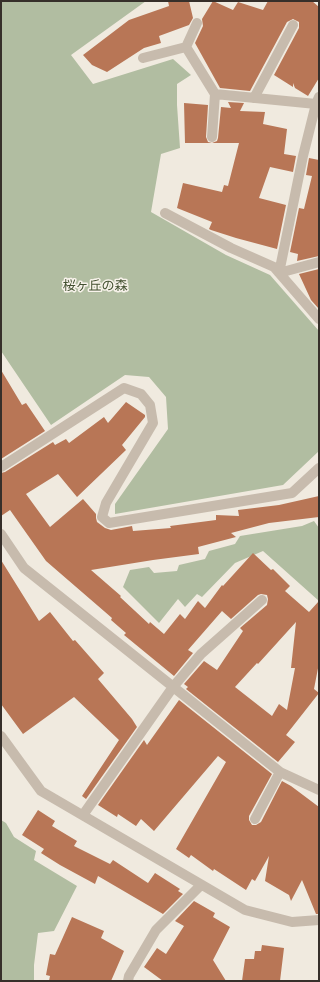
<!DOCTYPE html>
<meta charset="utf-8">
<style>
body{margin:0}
#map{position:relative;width:320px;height:982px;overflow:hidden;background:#f0eadf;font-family:"Roboto Condensed",sans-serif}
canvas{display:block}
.frame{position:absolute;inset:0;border:2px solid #362f2a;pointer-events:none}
</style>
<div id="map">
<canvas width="320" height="982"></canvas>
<div class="frame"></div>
</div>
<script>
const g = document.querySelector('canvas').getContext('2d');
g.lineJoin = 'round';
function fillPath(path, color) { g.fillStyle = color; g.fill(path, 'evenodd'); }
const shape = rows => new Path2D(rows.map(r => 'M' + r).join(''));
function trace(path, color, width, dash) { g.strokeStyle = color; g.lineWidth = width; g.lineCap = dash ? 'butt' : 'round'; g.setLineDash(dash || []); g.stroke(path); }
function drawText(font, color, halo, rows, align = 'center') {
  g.font = font + ' "Roboto Condensed","Noto Sans JP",sans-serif'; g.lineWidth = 3; g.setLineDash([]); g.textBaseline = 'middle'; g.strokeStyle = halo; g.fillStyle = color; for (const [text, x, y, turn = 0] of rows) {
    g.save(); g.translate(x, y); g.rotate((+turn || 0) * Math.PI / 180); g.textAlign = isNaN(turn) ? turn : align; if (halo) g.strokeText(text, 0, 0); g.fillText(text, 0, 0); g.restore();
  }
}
fillPath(shape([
 [1,1,146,1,71,55,93,84,173,59,191,75,177,84,177,105,180,148,161,154,151,212,226,255,270,275,319,331,319,451,283,485,115,514,115,504,168,429,166,397,149,377,125,375,51,425,1,351],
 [314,521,319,528,319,601,263,551,235,563,202,597,197,594,185,607,178,599,159,623,123,587,130,570,149,567,154,573,177,571,179,565,205,559,209,551,235,544,240,536,302,526],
 [1,820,6,823,14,837,36,851,34,860,77,886,54,931,38,933,34,965,34,981,1,981]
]), '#b1bda1');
fillPath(shape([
 [168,1,189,1,193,18,189,25,159,36,161,43,144,48,107,72,92,65,83,55,129,20,169,6],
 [213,1,233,10,238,2,263,10,268,1,312,1,319,7,319,78,308,96,295,88,293,83,293,87,274,75,299,28,299,22,293,19,287,22,250,91,220,88,195,43,203,26,202,19],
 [228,102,244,103,240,111,265,112,263,124,287,129,284,154,296,156,293,172,270,167,259,198,286,205,277,249,236,238,211,230,209,229,212,222,177,208,183,183,222,192,224,185,228,186,239,143,212,143,217,141,218,138,221,107,231,108],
 [184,103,208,105,206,137,208,142,212,143,185,143],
 [309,158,319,160,319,256,297,261,298,254,290,252,299,208,304,209,312,176,306,175],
 [319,269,319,309,311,300,299,274],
 [1,370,22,405,26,403,45,431,1,459],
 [126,402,145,415,145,417,122,445,126,450,77,497,58,474,26,494,50,527,83,499,96,514,96,518,97,522,105,528,111,530,132,526,133,531,171,528,170,526,216,520,216,515,239,516,238,510,279,505,319,496,319,517,269,523,231,533,236,537,198,547,199,554,153,560,91,570,121,596,120,597,149,624,150,622,164,634,180,614,185,619,198,601,205,608,222,585,223,586,253,553,271,570,273,569,290,586,285,591,309,612,319,601,319,663,314,689,319,693,286,735,295,742,278,762,186,689,188,687,184,684,204,661,217,670,243,631,240,628,267,605,268,599,267,595,261,594,258,595,231,619,222,611,188,650,193,653,174,676,124,635,126,633,111,620,112,618,46,561,10,510,1,516,1,473,5,472,53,442,55,445,66,439,69,443,104,417,108,423],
 [296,622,291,668,295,668,287,710,279,704,272,716,235,687,257,663,258,664],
 [1,560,39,621,50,612,73,641,75,640,104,673,98,679,132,719,137,727,86,799,82,796,119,740,74,697,23,734,1,704],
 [179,700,272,774,249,816,249,820,252,825,256,825,261,822,282,781,291,786,319,807,319,914,316,914,302,880,291,901,289,895,265,881,269,856,255,881,252,879,246,890,214,869,213,871,191,855,189,858,176,849,226,762,218,756,154,831,141,819,136,826,118,814,117,817,98,805,144,740,147,745],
 [38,810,55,821,52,826,77,841,74,846,110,864,113,860,148,883,155,873,180,889,178,891,183,894,163,914,98,876,95,884,60,865,41,853,44,849,22,835],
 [194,901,215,913,213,917,230,927,213,960,226,981,163,981,144,967,157,948,166,954,184,926,175,921],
 [72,917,104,931,101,938,124,951,111,981,49,981,50,976,46,975,50,954,55,955],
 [262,945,284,948,280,981,242,981,245,959,254,959,255,951,261,951]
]), '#b87656');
trace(shape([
 [186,47,197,23],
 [143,58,186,47,215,94,316,104],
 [254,98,293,25],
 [212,137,215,94],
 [165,213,231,248,274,267,319,319],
 [279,273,303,156,316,104,319,97],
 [279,273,319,262],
 [1,467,124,388,141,394,150,405,153,423,106,503,102,517,109,523,292,493,319,468],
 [1,534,24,568,280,772,319,790],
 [1,736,41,791,245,910,292,922,319,920],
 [83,815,173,687,201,654,262,600],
 [255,819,280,772],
 [128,981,129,976,156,930,201,885]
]), '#c7bbad', 10);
drawText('13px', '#435131', '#f8f3eb', [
 ["桜ヶ丘の森",95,287]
]);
</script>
